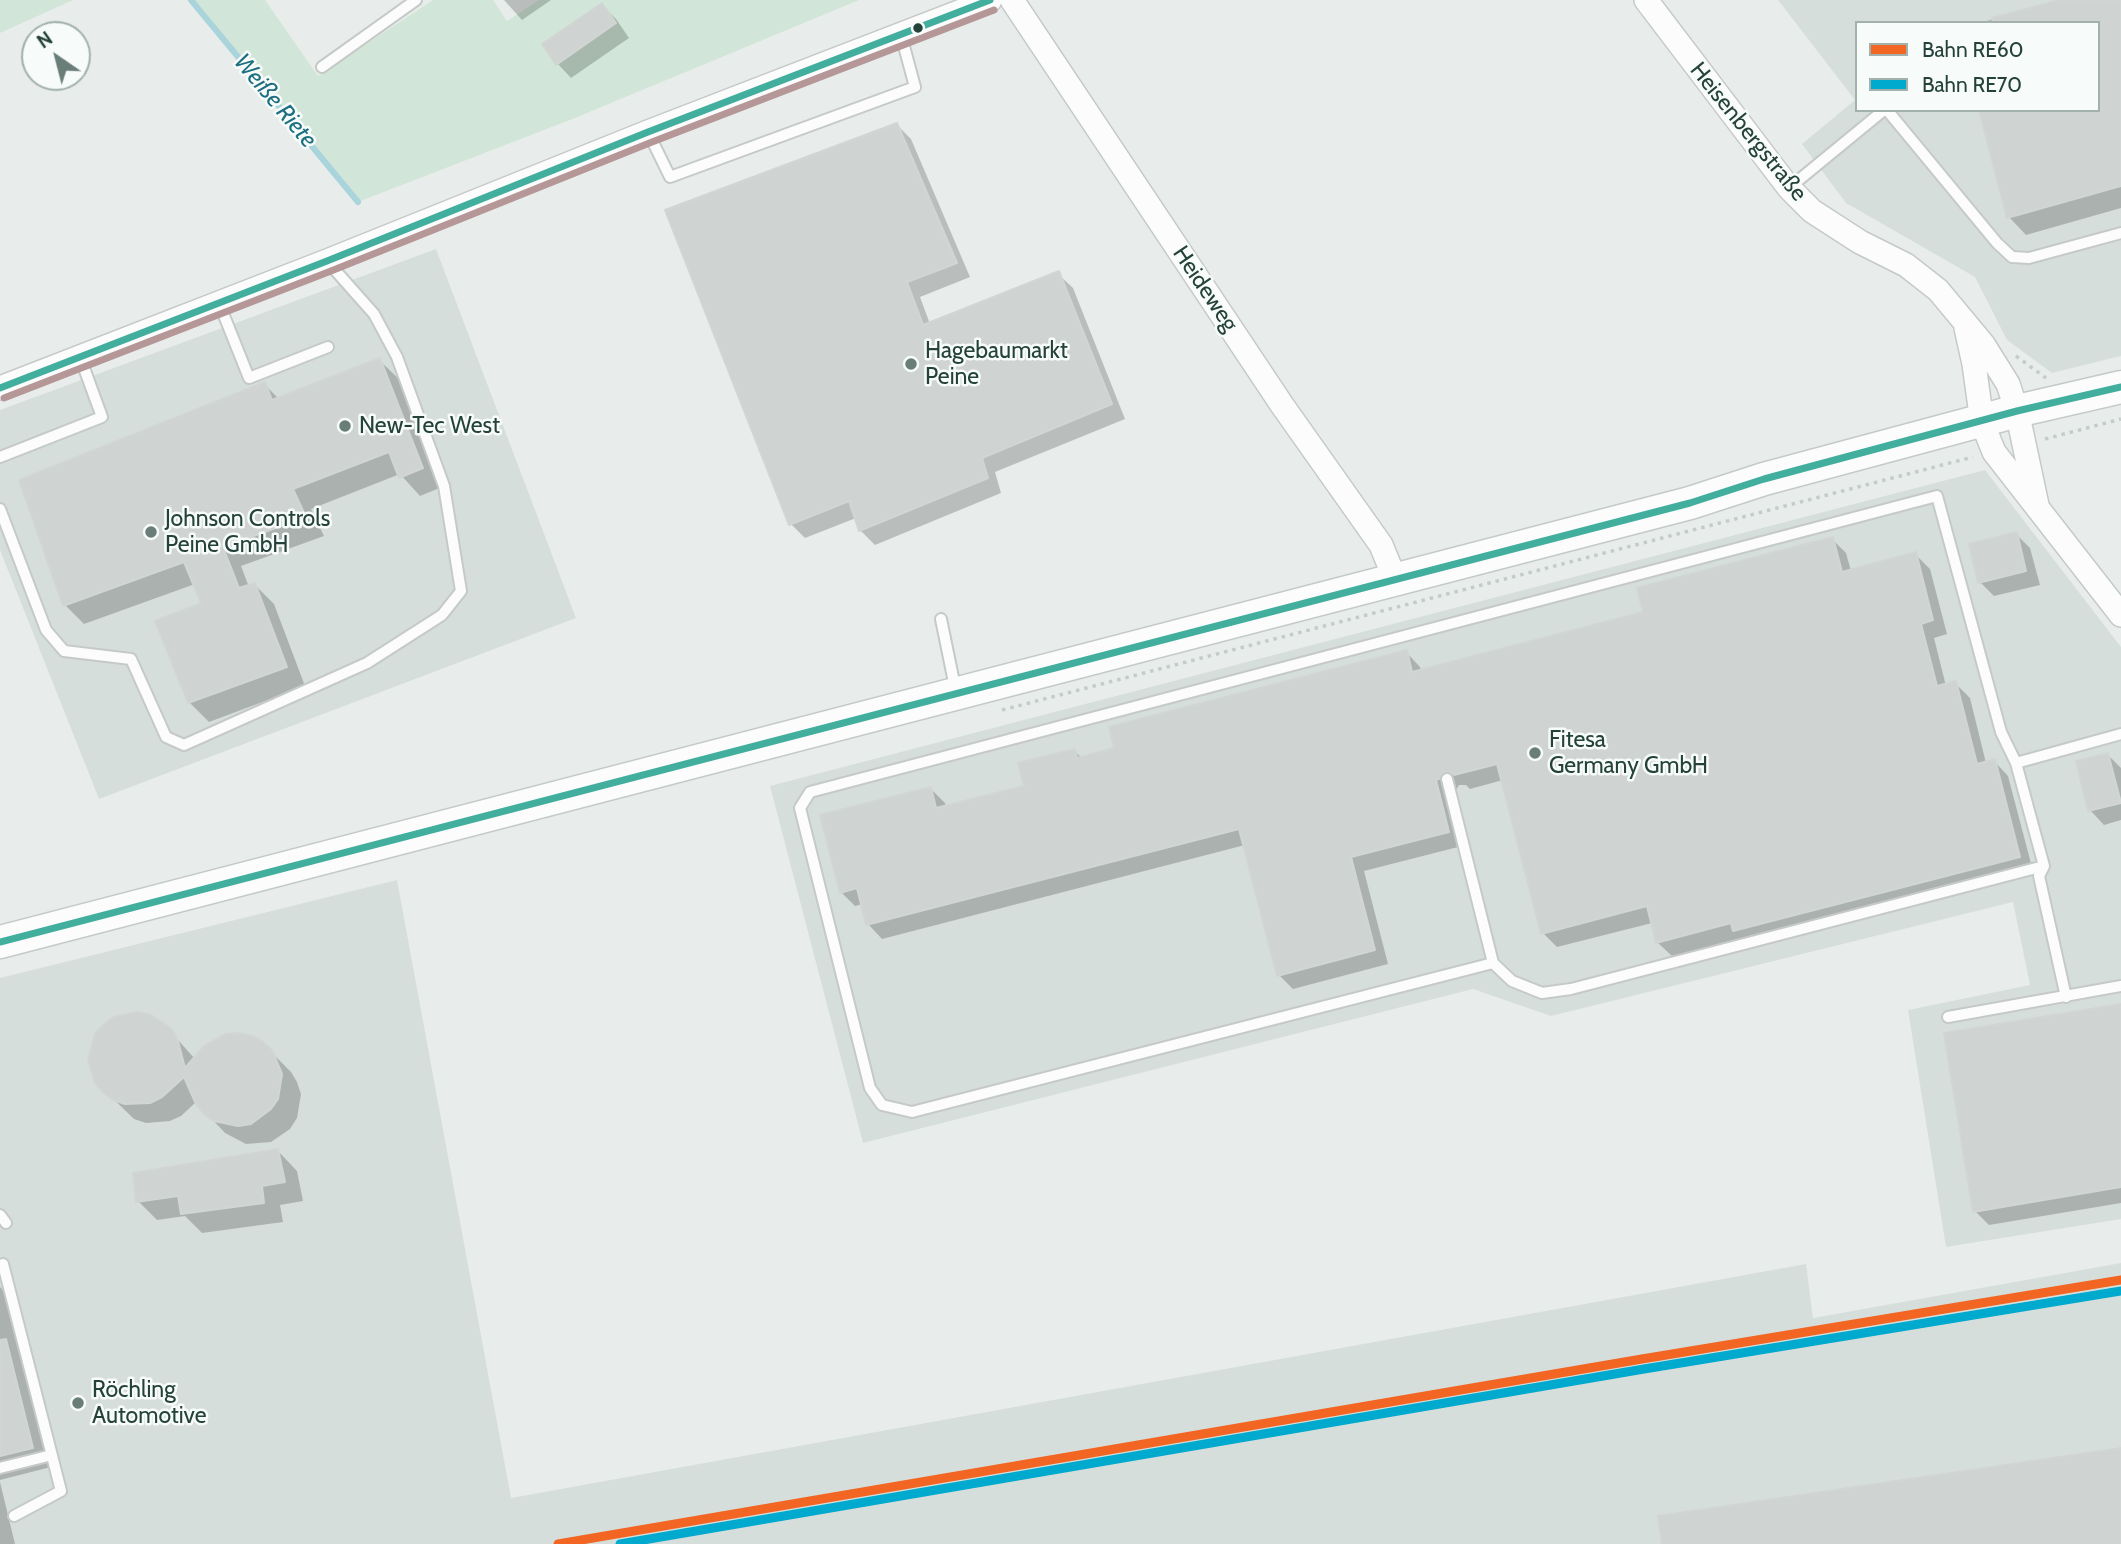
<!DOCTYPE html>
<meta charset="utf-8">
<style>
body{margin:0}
#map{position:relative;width:2121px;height:1544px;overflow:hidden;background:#e8edeb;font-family:Cabin,sans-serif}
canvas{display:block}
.legend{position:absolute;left:1855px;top:21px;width:245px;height:91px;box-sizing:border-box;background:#f7fbf9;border:2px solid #a3b1ad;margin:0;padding:9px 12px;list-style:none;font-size:21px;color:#24423a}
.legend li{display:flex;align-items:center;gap:14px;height:35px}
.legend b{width:35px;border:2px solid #a3b1ad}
.north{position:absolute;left:21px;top:21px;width:70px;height:70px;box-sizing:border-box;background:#f7fbf9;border:2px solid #a3b1ad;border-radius:50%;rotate:325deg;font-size:19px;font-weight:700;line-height:28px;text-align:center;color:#24423a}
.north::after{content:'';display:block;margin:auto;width:24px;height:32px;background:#697e78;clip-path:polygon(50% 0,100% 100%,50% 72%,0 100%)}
</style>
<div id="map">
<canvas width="2121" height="1544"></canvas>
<ul class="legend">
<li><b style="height:9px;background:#f26522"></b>Bahn RE60</li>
<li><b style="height:9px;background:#00a9ce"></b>Bahn RE70</li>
</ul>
<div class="north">N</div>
</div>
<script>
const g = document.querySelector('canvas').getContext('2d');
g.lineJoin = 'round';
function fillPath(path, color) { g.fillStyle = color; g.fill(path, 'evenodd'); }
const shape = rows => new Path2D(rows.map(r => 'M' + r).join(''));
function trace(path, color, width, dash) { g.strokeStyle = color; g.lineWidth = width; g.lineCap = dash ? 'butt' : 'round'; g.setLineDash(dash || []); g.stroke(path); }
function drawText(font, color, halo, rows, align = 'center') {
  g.font = font + ' Cabin,sans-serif'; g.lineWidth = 5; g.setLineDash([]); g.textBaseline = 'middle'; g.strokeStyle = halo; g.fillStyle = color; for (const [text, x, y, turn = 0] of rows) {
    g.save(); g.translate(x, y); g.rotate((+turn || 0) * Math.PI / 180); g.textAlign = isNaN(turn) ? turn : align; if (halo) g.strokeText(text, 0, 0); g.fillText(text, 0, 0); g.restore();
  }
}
fillPath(shape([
 [1778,0,2121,0,2121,356,2052,373,2007,340,1975,277,1846,203,1802,144,1855,100],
 [1857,23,2098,23,2098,110,1857,110],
 [436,249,576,618,99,799,0,550,0,410],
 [1985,470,2121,647,2121,1219,1946,1247,1908,1010,2030,985,2013,902,1551,1016,1473,989,863,1143,770,786],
 [397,880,511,1498,1806,1264,1813,1318,2121,1263,2121,1544,0,1544,0,978]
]), '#d6dedb');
fillPath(shape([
 [0,0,73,0,0,33],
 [191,0,265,0,318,76,433,0,493,0,507,21,539,0,859,0,575,118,358,202]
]), '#d1e6d8');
fillPath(shape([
 [504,0,551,0,522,20],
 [2065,0,2121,0,2121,208,2026,235,2009,217,2098,110,2098,23,1979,23],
 [602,5,616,19,629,38,571,78,557,63],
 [897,125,911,139,970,277,920,297,930,324,1058,274,1073,288,1125,419,995,472,1001,493,875,545,860,530,856,518,805,538,791,524],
 [379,360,399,379,442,487,420,496,400,474,311,509,324,536,241,566,249,587,255,585,274,604,305,686,209,722,189,702,203,604,195,584,84,624,65,605,264,384,279,399],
 [2016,534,2030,548,2040,585,1994,596,1980,582],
 [1832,539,1846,553,1851,571,1915,554,1930,569,1947,634,1934,638,1946,686,1955,683,1970,698,1986,763,1994,761,2008,776,2033,871,1749,945,1743,938,1672,956,1657,942,1652,923,1557,947,1543,933,1503,780,1470,789,1466,785,1459,785,1454,793,1462,846,1364,871,1388,964,1293,989,1279,975,1245,845,882,939,868,924,863,904,855,906,841,892,930,788,945,803,946,807,1026,787,1074,751,1082,758,1116,749,1406,652,1420,667,1421,671,1645,613],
 [2108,755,2121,768,2121,820,2104,825,2090,810],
 [2121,1006,2121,1203,1989,1225,1975,1211],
 [170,1031,195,1059,205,1047,227,1036,262,1043,291,1072,297,1082,301,1094,297,1118,290,1129,271,1142,246,1144,225,1133,196,1102,181,1116,170,1121,146,1123,134,1119,96,1082],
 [278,1151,297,1171,303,1201,280,1205,283,1222,202,1233,185,1216,157,1220,138,1201],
 [0,1287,8,1295,51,1467,0,1480],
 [0,1482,15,1544,0,1544]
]), '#0003');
trace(shape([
 [191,0,358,202]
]), '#a9d4db', 6);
const building = shape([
 [2059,0,2121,0,2121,186,2007,218,1979,110,2098,110,2098,23,1993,23,1992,18,2059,0],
 [602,3,616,23,556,65,542,44,602,3],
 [897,123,957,263,907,282,923,325,1059,271,1112,404,982,458,988,478,859,531,849,501,789,525,665,210,897,123],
 [380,358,423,468,399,478,389,452,293,489,306,517,223,547,239,588,255,583,287,667,188,703,155,621,201,603,184,562,63,606,19,480,265,382,272,400,380,358],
 [2017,532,2026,571,1978,583,1969,544,2017,532],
 [1833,537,1842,572,1916,552,1933,620,1921,624,1937,686,1956,681,1977,764,1995,759,2020,857,1733,931,1731,923,1656,943,1647,906,1541,934,1497,764,1454,775,1450,772,1444,772,1439,779,1436,780,1449,832,1351,857,1375,950,1277,976,1239,829,866,925,857,888,840,893,820,815,931,787,936,808,1024,786,1018,763,1075,749,1077,758,1114,748,1109,727,1407,650,1412,672,1643,612,1637,588,1833,537],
 [2108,753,2121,803,2088,811,2076,761,2108,753],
 [2121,1004,2121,1187,1973,1212,1944,1033,2121,1004],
 [138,1012,151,1015,172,1029,178,1041,185,1068,204,1046,226,1034,239,1033,252,1036,263,1042,272,1050,282,1074,278,1099,271,1109,251,1124,238,1126,214,1121,204,1114,196,1104,184,1077,162,1097,150,1103,125,1104,113,1100,103,1092,95,1083,88,1059,95,1034,103,1025,114,1017,138,1012],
 [278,1149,285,1182,262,1186,264,1203,181,1214,178,1196,136,1202,133,1173,278,1149],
 [6,1339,33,1448,0,1456,0,1340,6,1339],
 [2121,1448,2121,1544,1662,1544,1658,1516,2121,1448]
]);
fillPath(building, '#cfd4d2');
trace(building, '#d1d6d4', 2);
const lane = shape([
 [322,67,416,0],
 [1887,110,1997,243,2012,257,2029,258,2121,233],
 [648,132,670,177,915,87,901,35],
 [1789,188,1884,110],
 [219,303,249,378,328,347],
 [0,457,102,417,80,357],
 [1937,496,2001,732,2016,763,2044,866,1571,989,1542,993,1512,981,1493,963,912,1112,882,1105,870,1088,800,808,810,792,1937,496],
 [0,509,46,630,64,651,131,659,166,737,184,745,367,663,442,615,461,591,444,486,397,357,374,314,327,261],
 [941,619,956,692],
 [2016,763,2121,734],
 [1447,779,1493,963],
 [2044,866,2039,876,2066,997],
 [1948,1017,2121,986],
 [0,1215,6,1223],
 [3,1264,61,1491,14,1516],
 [0,1468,52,1455]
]);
const street = shape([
 [1012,0,1282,405,1381,545,1395,579],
 [1646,0,1789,188,1812,211,1860,242,1906,265,1938,290,1983,344,2008,384,2017,411,2037,505],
 [1966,328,1974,364,1982,422,1994,452,2121,615],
 [0,388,327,261,648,132,990,0]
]);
const secondary = shape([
 [0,942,1690,503,1764,479,2017,411,2121,387]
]);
trace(lane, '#c5cac8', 14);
trace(street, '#c5cac8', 26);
trace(secondary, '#c3cbc8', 35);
trace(shape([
 [2016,356,2046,378],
 [2045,439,2121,419],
 [1002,710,1973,457]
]), '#c3ccca', 3.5, [3.5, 5]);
trace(lane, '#fcfcfc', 10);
trace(street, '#fcfcfc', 23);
trace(secondary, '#fcfcfc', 32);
trace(shape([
 [0,388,327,261,648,132,990,0],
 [0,942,1690,503,1764,479,2017,411,2121,387]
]), '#42ae9d', 7);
trace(shape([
 [4,398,331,271,652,142,994,10]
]), '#b59798', 7);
trace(shape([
 [558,1544,1642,1359,2121,1280]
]), '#f26522', 9);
trace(shape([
 [620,1544,1644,1369,2121,1291]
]), '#00a9ce', 9);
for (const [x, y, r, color] of [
 [918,28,6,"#24423a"],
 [911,364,7,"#697e78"],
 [345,426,7,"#697e78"],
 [151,532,7,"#697e78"],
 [1535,753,7,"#697e78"],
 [78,1403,7,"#697e78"]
]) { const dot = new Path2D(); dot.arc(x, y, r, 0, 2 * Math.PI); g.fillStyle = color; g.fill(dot); trace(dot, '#f7fbf9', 2.5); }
drawText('23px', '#24423a', '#f7fbf9', [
 ["Heisenbergstraße",1748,132,51],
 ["Heideweg",1205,289,56]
]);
drawText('23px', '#24423a', '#f7fbf9', [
 ["Hagebaumarkt",925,351],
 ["Peine",925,377],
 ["New-Tec West",359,426],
 ["Johnson Controls",165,519],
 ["Peine GmbH",165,545],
 ["Fitesa",1549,740],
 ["Germany GmbH",1549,766],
 ["Röchling",92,1390],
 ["Automotive",92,1416]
], 'left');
drawText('italic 24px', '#1c6f80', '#f7fbf9', [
 ["Weiße Riete",275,101,50]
]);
</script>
